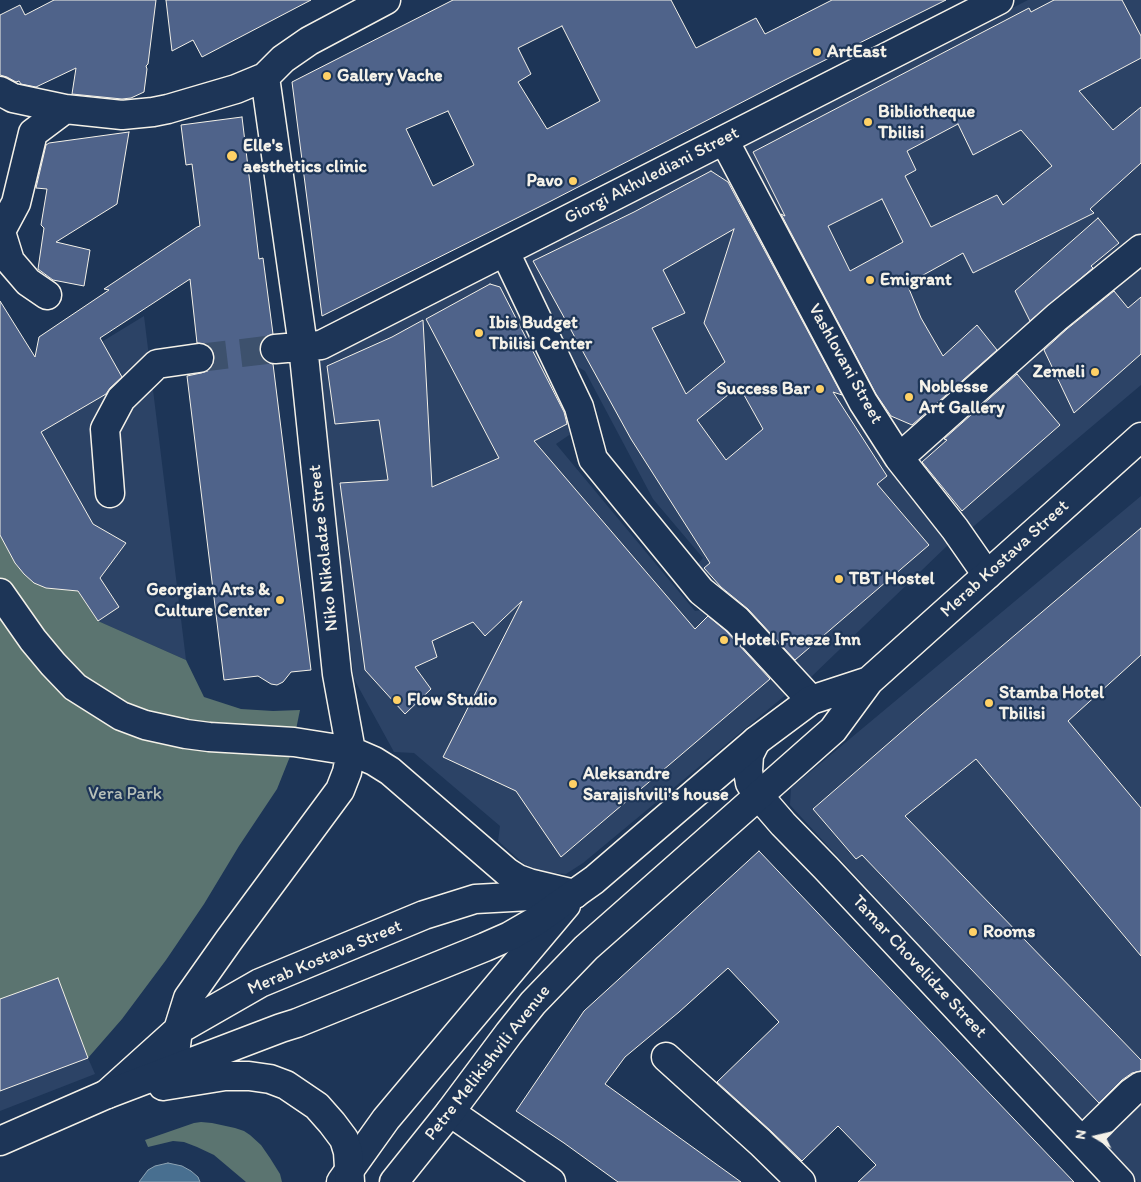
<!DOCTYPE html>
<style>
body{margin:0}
#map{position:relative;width:1141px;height:1182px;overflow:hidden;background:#1d3557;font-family:Itim,sans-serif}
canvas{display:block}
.north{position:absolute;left:1071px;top:1112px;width:50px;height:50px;-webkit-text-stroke:4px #1d3557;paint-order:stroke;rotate:279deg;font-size:14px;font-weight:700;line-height:20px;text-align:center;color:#f4f1e8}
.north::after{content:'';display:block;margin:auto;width:18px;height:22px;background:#f4f1e8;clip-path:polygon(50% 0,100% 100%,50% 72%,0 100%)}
</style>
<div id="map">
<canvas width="1141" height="1182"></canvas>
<div class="north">N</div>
</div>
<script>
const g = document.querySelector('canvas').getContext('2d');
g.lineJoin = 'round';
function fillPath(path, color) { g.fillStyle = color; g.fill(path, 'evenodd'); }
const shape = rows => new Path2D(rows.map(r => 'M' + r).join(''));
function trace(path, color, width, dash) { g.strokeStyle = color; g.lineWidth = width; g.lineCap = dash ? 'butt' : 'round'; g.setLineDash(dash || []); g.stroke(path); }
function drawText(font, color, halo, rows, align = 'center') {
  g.font = font + ' Itim,sans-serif'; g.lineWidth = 4.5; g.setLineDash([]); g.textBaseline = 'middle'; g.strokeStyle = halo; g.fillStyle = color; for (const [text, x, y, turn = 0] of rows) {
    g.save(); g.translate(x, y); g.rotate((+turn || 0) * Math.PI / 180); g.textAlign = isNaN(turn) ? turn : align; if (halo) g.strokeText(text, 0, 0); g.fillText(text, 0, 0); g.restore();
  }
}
fillPath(shape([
 [1028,0,1141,0,1141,385,968,531,896,442,743,154,746,144],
 [711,158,727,164,896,471,949,544,810,678,757,622,694,568,703,558,653,499,585,371,568,361,527,271,525,253],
 [490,269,502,275,578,429,556,444,695,611,716,608,788,693,583,863,566,874,532,871,498,841,500,826,414,753,394,752,354,679,316,365,320,354],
 [144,316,186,660,98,621,63,570,0,404],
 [1141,496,1141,1182,1138,1182,790,805,791,788],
 [0,999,88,1058,95,1074,0,1111]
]), '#2c4366');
fillPath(shape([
 [0,491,63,569,98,621,186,660,204,697,241,709,273,711,300,710,291,754,277,789,239,846,204,904,166,960,122,1019,88,1058,0,999],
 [201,1122,212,1123,235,1128,244,1131,250,1135,261,1145,270,1158,280,1174,282,1182,246,1182,214,1155,197,1147,184,1142,173,1141,148,1147,145,1140,194,1123]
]), '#5b7470');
const water = shape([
 [168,1163,182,1166,191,1171,198,1177,200,1182,139,1182,148,1170,155,1166,168,1163]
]);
fillPath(water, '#486f90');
trace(water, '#8da3b3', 1);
const building = shape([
 [54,0,156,0,148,64,146,66,147,69,144,92,131,98,122,99,72,94,76,68,36,87,21,84,19,81,16,82,7,77,0,75,0,15,20,5,25,15,54,0],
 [166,0,311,0,202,57,193,40,172,51,166,0],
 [453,0,671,0,696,48,756,18,765,34,832,0,946,0,787,79,551,201,322,316,292,82,453,0],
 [562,26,600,101,547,129,518,82,531,74,518,48,562,26],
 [448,111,474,165,433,186,406,129,448,111],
 [1054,0,1122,0,1141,36,1141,58,1079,91,1113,130,1141,107,1141,163,1090,209,1094,213,973,273,963,253,907,284,921,318,943,356,977,325,997,350,912,425,891,416,876,394,781,214,785,216,753,152,1029,8,1031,12,1054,0],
 [958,124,973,155,1021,130,1052,166,1003,205,997,195,931,227,905,176,916,170,907,151,958,124],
 [882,199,903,242,850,271,828,226,882,199],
 [242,117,259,259,263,258,273,334,266,337,261,342,260,351,263,358,268,363,273,364,311,670,291,672,283,682,277,685,271,684,258,676,224,680,187,376,201,373,208,371,213,364,214,356,211,348,205,344,197,343,190,279,100,338,122,377,110,388,106,394,41,432,93,524,126,543,100,578,119,607,98,621,78,591,46,588,34,583,24,574,15,563,0,535,0,301,35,357,39,337,109,290,104,289,197,227,200,226,192,164,186,165,181,125,242,117],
 [129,132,117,204,56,242,90,250,84,286,53,280,38,269,44,228,41,225,47,189,36,188,46,145,49,143,129,132],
 [711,171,728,182,842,395,833,392,887,476,877,484,929,545,795,660,748,609,721,587,704,568,710,563,631,439,533,261,634,212,711,171],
 [734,229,704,323,725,362,686,394,652,328,685,313,663,270,734,229],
 [739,386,763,429,726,460,697,420,739,386],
 [1098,218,1119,243,1091,266,1093,268,1030,321,1015,291,1098,218],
 [490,284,500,287,564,412,567,424,534,441,695,629,708,616,726,631,770,679,561,857,516,791,443,757,522,601,485,636,473,622,432,641,437,657,415,667,431,689,405,714,365,670,340,483,388,480,379,420,335,424,327,366,392,337,423,320,432,487,499,458,426,319,490,284],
 [1114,291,1128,308,1141,297,1141,354,1074,413,1044,350,1067,329,1114,291],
 [1017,374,1060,425,962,511,922,462,947,440,944,439,1017,374],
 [1141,528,1141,655,1068,721,1141,808,1141,956,976,759,905,816,1141,1060,1141,1071,1132,1073,1122,1080,1099,1103,862,855,856,859,813,809,929,708,1141,528],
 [759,851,892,991,1074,1182,858,1182,876,1165,838,1126,802,1161,771,1131,717,1082,779,1022,728,968,679,1012,625,1057,605,1084,741,1182,618,1182,564,1143,516,1111,584,1011,759,851],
 [58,978,88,1058,0,1091,0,999,58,978]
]);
fillPath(building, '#4f638a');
trace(building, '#f4f1e8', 1);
trace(shape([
 [199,358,275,349]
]), '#3d516d', 28, [28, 14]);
const minor = shape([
 [0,91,13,98,65,109],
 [724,140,863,402,899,458,955,529,987,575],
 [1,232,10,261,28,282,47,295],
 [0,233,16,203,33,133,65,109,122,115,153,112,168,109,236,89,265,77,283,59,309,41,386,0],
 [505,252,579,407,593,459,701,591,737,620,811,700],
 [275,349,321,345,999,0],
 [899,458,1057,317,1141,249],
 [110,493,105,429,121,399,157,364,199,358],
 [0,593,33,640,53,664,75,687,121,716,145,725,186,734,209,737,294,742,351,751,374,761,390,771,507,872,518,879,529,883,575,894],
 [756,741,749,755,748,771,750,783,758,795,783,824,826,868,1120,1182],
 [666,1057,760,1142,801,1182],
 [173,1069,178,1030,188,998,229,940,340,790,347,772,351,751,337,674,303,346,265,77],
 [107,1094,178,1030,260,983,424,915,475,899,549,895],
 [450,1112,551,1182],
 [1082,1141,1131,1093,1141,1086],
 [341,1182,386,1119,566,905]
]);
const major = shape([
 [163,1086,225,1076,249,1076,270,1079,286,1085,317,1106,332,1123,344,1139,348,1152,350,1182],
 [0,1141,105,1095,281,1028,297,1023,485,947,510,936,536,921,594,880,756,741,811,700,869,681],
 [394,1182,450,1112,509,1033,533,1003,586,948,833,730,869,681,1141,437]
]);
trace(minor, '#f4f1e8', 31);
trace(major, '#f4f1e8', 31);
trace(minor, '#1d3557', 28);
trace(major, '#1d3557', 28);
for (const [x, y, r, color] of [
 [817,52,5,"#ffd166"],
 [327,76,5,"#ffd166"],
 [868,122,5,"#ffd166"],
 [232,156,6,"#ffd166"],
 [573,181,5,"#ffd166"],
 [870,280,5,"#ffd166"],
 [479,333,5,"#ffd166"],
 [1095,372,5,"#ffd166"],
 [820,389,5,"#ffd166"],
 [909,397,5,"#ffd166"],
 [839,579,5,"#ffd166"],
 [280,600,5,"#ffd166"],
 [724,640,5,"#ffd166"],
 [397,700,5,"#ffd166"],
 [989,703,5,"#ffd166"],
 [573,784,5,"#ffd166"],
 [973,932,5,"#ffd166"]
]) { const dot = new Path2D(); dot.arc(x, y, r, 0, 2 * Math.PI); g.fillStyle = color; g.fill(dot); trace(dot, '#1d3557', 2); }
drawText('bold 18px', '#f4f1e8', '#1d3557', [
 ["ArtEast",827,52],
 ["Gallery Vache",337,76],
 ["Bibliotheque",878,112],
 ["Tbilisi",878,133],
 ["Elle's",243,146],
 ["aesthetics clinic",243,167],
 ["Pavo",563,181,"right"],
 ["Emigrant",880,280],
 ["Ibis Budget",489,323],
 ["Tbilisi Center",489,344],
 ["Zemeli",1085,372,"right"],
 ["Noblesse",919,387],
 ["Art Gallery",919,408],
 ["Success Bar",810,389,"right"],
 ["TBT Hostel",849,579],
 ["Georgian Arts &",270,590,"right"],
 ["Culture Center",270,611,"right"],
 ["Hotel Freeze Inn",734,640],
 ["Stamba Hotel",999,693],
 ["Tbilisi",999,714],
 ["Flow Studio",407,700],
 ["Aleksandre",583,774],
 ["Sarajishvili's house",583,795],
 ["Rooms",983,932]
], 'left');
drawText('18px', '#f4f1e8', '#1d3557', [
 ["Giorgi Akhvlediani Street",652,176,-27],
 ["Vashlovani Street",845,364,61],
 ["Niko Nikoladze Street",324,548,-96],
 ["Merab Kostava Street",1005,559,-42],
 ["Merab Kostava Street",325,958,-23],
 ["Tamar Chovelidze Street",919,967,47],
 ["Petre Melikishvili Avenue",488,1063,-52]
]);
drawText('18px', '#b7bfb8', '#1d3557', [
 ["Vera Park",125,794]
]);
</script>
